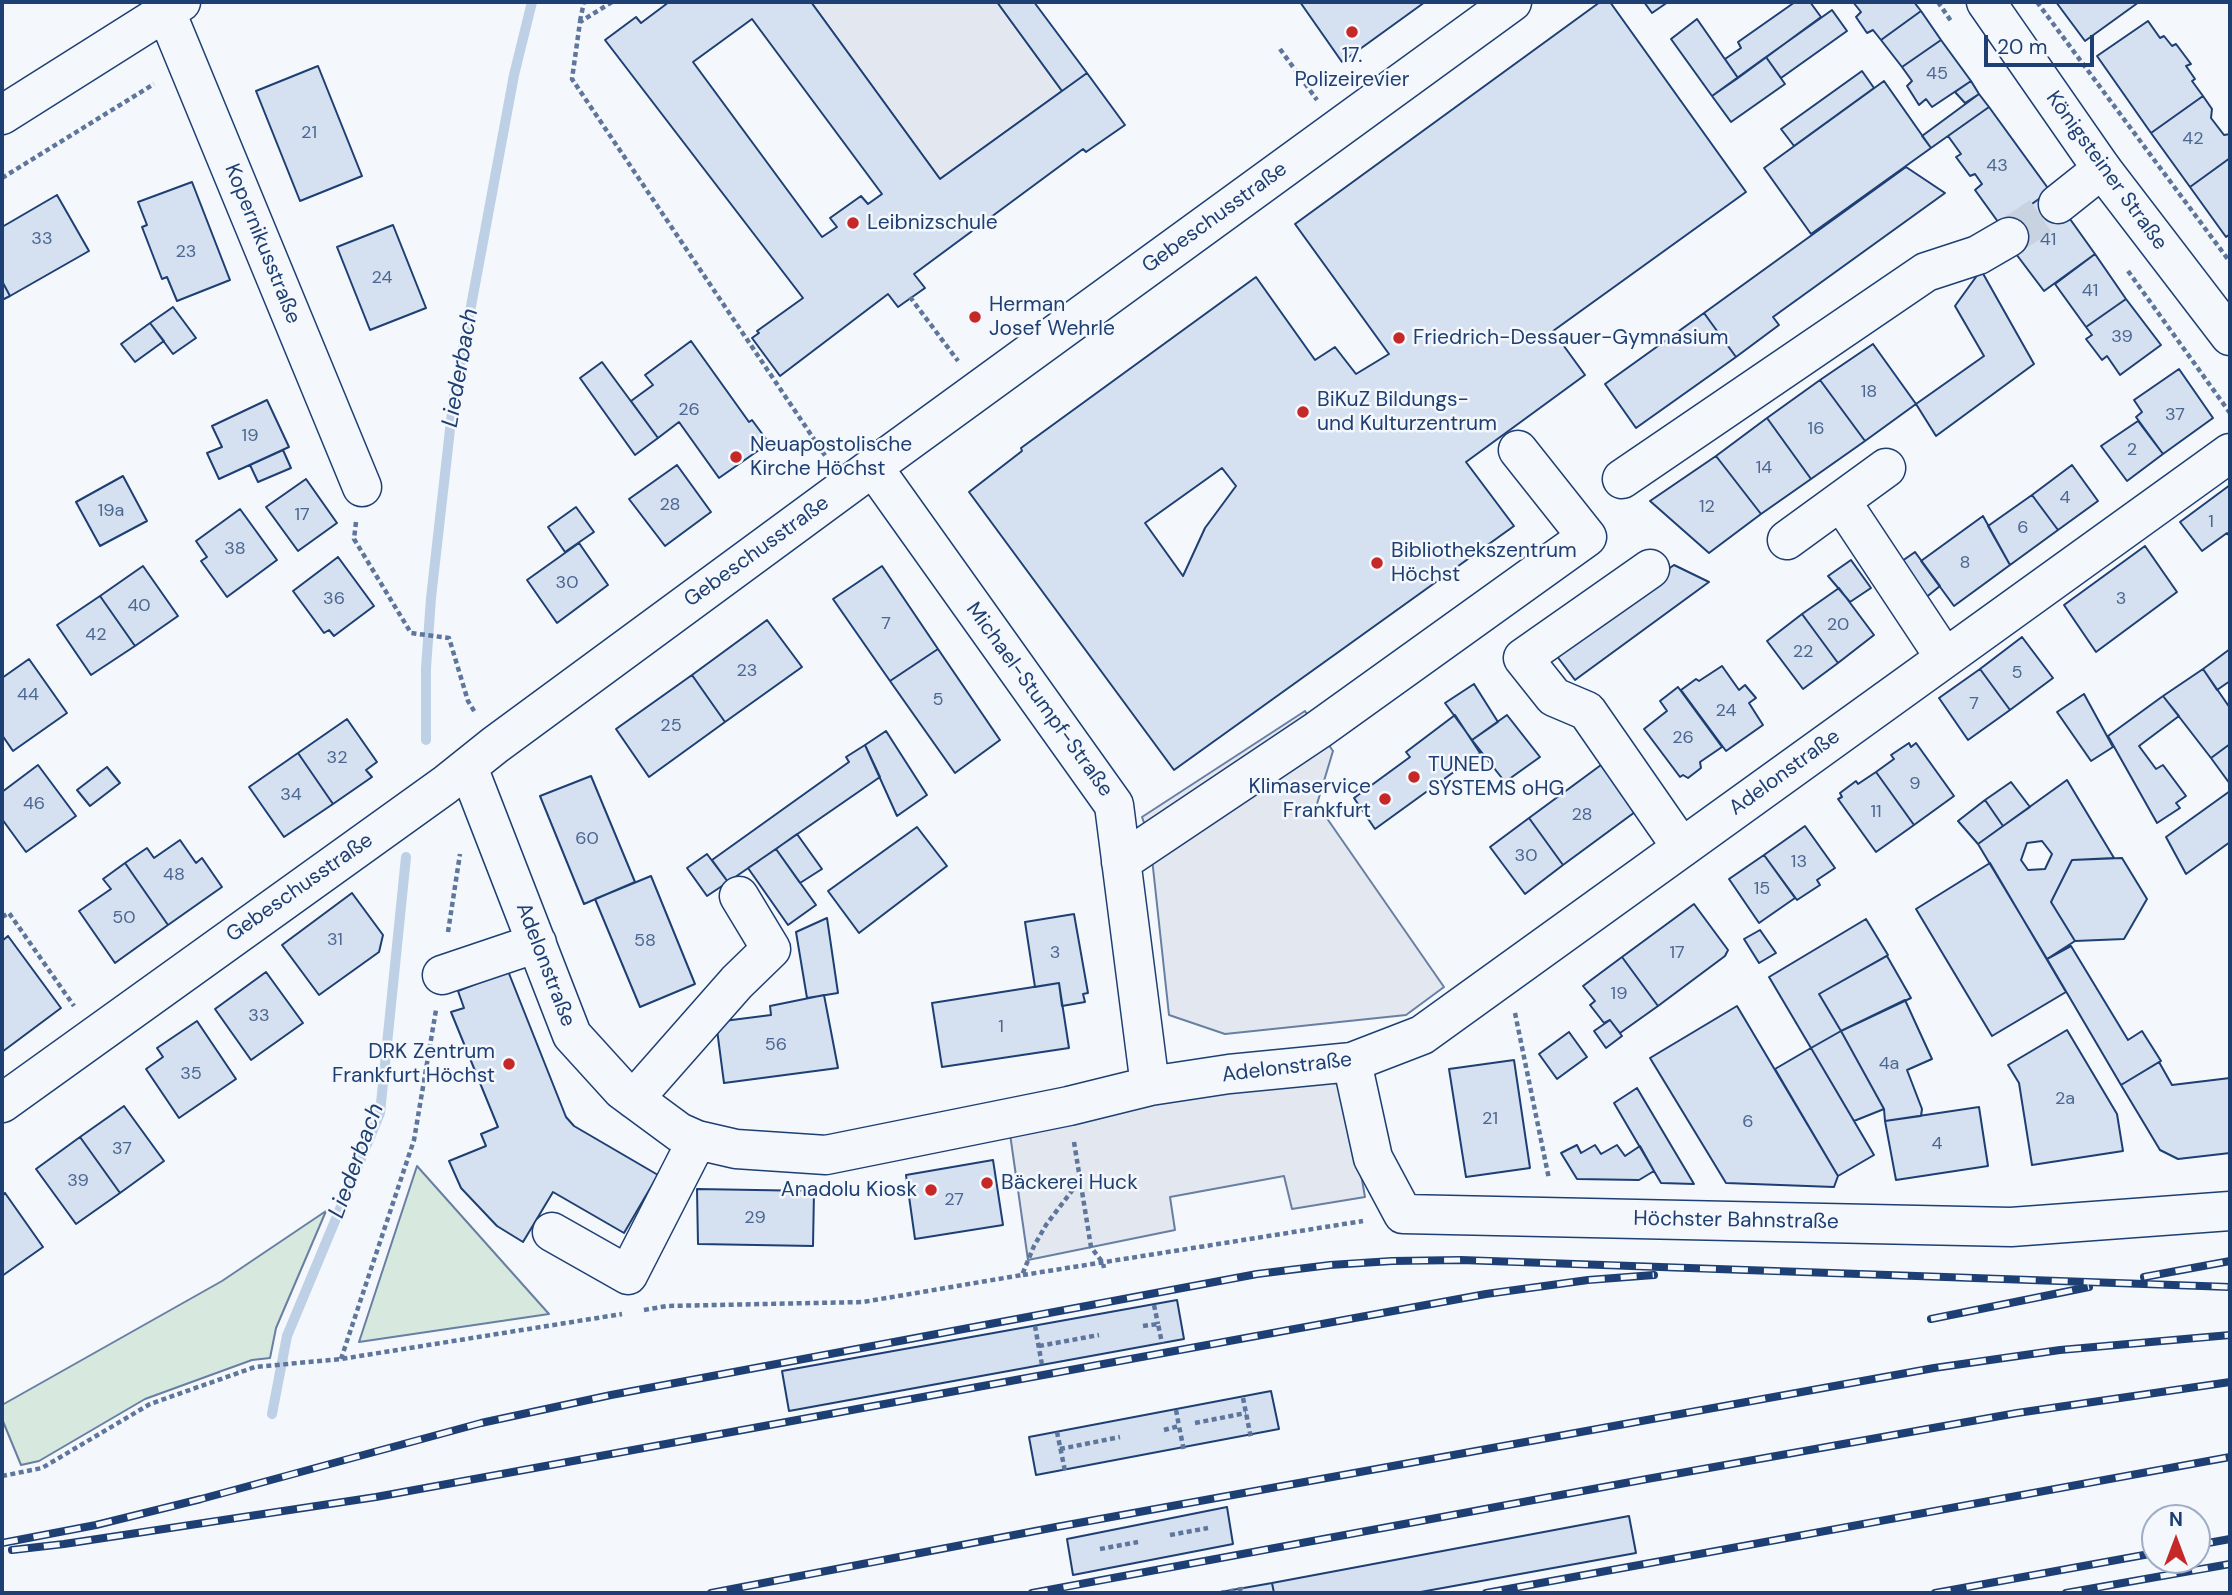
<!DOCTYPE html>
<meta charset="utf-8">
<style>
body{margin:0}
#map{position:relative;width:2232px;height:1595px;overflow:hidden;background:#f4f7fb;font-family:"DM Sans",sans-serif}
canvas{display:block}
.frame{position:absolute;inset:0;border:4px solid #1d3f73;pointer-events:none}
.north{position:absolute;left:2141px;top:1504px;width:70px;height:70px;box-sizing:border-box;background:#f4f7fb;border:2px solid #9eadc5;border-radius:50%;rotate:0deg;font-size:19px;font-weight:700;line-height:28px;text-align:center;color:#1d3f73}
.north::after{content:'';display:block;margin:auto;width:24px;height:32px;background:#c62828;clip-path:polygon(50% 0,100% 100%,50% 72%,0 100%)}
.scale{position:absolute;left:1984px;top:35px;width:110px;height:32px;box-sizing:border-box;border:4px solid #1d3f73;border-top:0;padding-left:9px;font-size:21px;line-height:24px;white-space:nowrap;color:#1d3f73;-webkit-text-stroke:5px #f4f7fb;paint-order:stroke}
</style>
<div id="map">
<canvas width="2232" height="1595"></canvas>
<div class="frame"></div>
<div class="north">N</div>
<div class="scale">20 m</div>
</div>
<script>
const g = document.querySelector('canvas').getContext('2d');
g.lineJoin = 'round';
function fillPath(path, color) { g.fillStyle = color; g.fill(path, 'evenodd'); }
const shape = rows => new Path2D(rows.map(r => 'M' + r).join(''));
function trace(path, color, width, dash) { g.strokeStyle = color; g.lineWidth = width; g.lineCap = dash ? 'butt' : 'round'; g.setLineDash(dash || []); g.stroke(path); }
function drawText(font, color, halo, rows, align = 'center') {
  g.font = font + ' "DM Sans",sans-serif'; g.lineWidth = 5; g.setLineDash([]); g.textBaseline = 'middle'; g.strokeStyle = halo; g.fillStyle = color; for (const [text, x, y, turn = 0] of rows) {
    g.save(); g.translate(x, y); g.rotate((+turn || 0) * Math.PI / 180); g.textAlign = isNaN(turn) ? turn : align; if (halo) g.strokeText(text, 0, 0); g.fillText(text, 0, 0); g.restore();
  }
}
const green = shape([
 [417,1166,549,1314,359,1342,417,1166],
 [326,1211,276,1328,270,1358,252,1360,145,1399,39,1461,21,1465,2,1419,2,1405,222,1281,326,1211]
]);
fillPath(green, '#d7e8df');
trace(green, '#687fa3', 2);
const parking = shape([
 [811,2,997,2,1062,91,940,179,811,2],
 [1305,711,1333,751,1317,804,1444,987,1406,1015,1225,1034,1169,1015,1150,840,1142,817,1305,711],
 [1343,1072,1365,1197,1292,1209,1284,1176,1170,1197,1175,1230,1028,1260,1009,1127,1343,1072]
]);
fillPath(parking, '#e3e8f0');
trace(parking, '#687fa3', 2);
trace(shape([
 [426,740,426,668,431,598,453,403,514,75,532,2],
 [272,1414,287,1336,380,1113,406,857]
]), '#bed0e5', 10);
const building = shape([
 [669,2,811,2,940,179,1087,73,1125,125,1086,152,1083,149,914,274,925,288,898,307,888,294,780,376,752,338,759,333,757,331,803,298,605,40,636,17,641,23,669,2],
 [752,19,882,194,868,204,861,196,830,218,837,227,822,237,693,62,752,19],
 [997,2,1034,2,1087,73,1062,91,997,2],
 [1300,2,1425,2,1342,62,1300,2],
 [1600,2,1610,2,1746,192,1553,331,1585,375,1466,462,1514,526,1174,770,969,492,1022,451,1021,448,1256,277,1315,360,1335,347,1356,374,1389,354,1295,224,1600,2],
 [1222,468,1236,486,1205,528,1183,576,1145,523,1222,468],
 [1644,2,1668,2,1652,13,1644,2],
 [1795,2,1810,2,1821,17,1738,78,1725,59,1741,48,1738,42,1795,2],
 [1853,2,1914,2,1921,11,1881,40,1873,30,1867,33,1856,17,1861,12,1853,2],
 [2056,2,2139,2,2085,41,2056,2],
 [1832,10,1847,31,1781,78,1766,57,1832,10],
 [1921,11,1941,40,1902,67,1881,40,1921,11],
 [1697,19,1738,78,1712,96,1671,39,1697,19],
 [2148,21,2160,38,2164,36,2172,46,2176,44,2191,64,2186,66,2195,79,2192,81,2203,96,2151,133,2097,56,2148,21],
 [1941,40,1971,81,1932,107,1926,99,1919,105,1907,86,1912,81,1902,67,1941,40],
 [1766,57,1785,84,1731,122,1712,96,1766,57],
 [318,66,362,176,300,201,256,91,318,66],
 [1862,71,1874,88,1794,146,1781,129,1862,71],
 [1884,81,1931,148,1811,234,1764,168,1884,81],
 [1971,81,1979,94,1965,103,1955,92,1971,81],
 [1979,94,1989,107,1931,148,1922,136,1979,94],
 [2203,96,2212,109,2211,118,2224,135,2230,134,2230,158,2190,187,2151,133,2203,96],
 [1989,107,2050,191,2001,226,1975,190,1982,184,1975,174,1970,176,1956,157,1961,154,1948,136,1989,107],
 [2230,158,2230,234,2226,237,2190,187,2230,158],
 [1906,167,1945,193,1773,317,1779,325,1736,357,1704,313,1906,167],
 [192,182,230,280,177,301,167,277,162,279,142,227,147,225,138,202,192,182],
 [2050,191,2095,254,2044,291,2010,246,2001,226,2050,191],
 [57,195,89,251,10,296,2,281,2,227,57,195],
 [393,225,426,308,370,330,337,247,393,225],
 [2095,254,2126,299,2086,327,2055,284,2095,254],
 [1981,270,2034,364,1936,436,1916,404,1984,356,1955,306,1981,270],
 [2,281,10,296,2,300,2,281],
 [2126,299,2161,345,2120,375,2107,356,2102,360,2086,339,2092,335,2086,327,2126,299],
 [173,307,196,338,173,354,150,323,173,307],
 [1704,313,1736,357,1636,428,1605,384,1704,313],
 [150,323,164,341,135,362,121,344,150,323],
 [691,341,749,422,752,420,769,443,719,478,679,422,658,438,631,401,653,385,645,375,691,341],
 [1873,344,1916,404,1865,441,1820,380,1873,344],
 [602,362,658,438,635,455,580,378,602,362],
 [2179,369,2213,418,2163,454,2136,417,2142,412,2134,400,2179,369],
 [1820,380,1865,441,1811,479,1767,418,1820,380],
 [267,400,289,447,219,479,207,453,222,447,212,426,267,400],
 [1767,418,1811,479,1761,514,1716,456,1767,418],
 [2138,421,2163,454,2127,481,2101,446,2138,421],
 [283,450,291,468,258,482,250,465,283,450],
 [1716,456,1761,514,1709,553,1650,501,1716,456],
 [677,465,711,512,665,546,629,499,677,465],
 [2072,465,2098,501,2058,530,2032,495,2072,465],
 [123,476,147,521,100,546,76,502,123,476],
 [306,479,337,523,298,551,266,507,306,479],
 [2230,485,2230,537,2227,533,2202,551,2180,522,2230,485],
 [2032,495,2058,530,2010,565,1988,526,2032,495],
 [576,507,594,532,565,552,548,527,576,507],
 [240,509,277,560,227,597,201,561,207,557,196,541,240,509],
 [1983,516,2010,565,1954,606,1921,561,1983,516],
 [579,543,608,585,557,623,527,580,579,543],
 [2145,546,2177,592,2096,652,2064,605,2145,546],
 [1915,552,1940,586,1918,604,1892,568,1915,552],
 [338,557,374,606,334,636,329,630,324,633,293,591,338,557],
 [1851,560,1871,588,1850,602,1828,576,1851,560],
 [1674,565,1709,582,1575,680,1553,651,1674,565],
 [143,566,178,616,135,646,100,596,143,566],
 [882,566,938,649,890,681,833,599,882,566],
 [1839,588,1874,635,1838,663,1802,614,1839,588],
 [100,596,135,646,91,675,57,625,100,596],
 [1802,614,1838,663,1803,689,1767,641,1802,614],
 [767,620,802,667,725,722,692,675,767,620],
 [2022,637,2053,678,2010,710,1980,669,2022,637],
 [938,649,1000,740,955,773,890,681,938,649],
 [2230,649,2230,681,2217,690,2203,669,2230,649],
 [29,659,67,713,13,751,2,735,2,678,29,659],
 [1722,666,1739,690,1745,685,1756,698,1749,703,1763,725,1726,751,1681,690,1696,679,1699,681,1722,666],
 [1980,669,2010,710,1968,740,1939,698,1980,669],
 [2203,669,2230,708,2230,744,2211,758,2163,696,2203,669],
 [692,675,725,722,649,777,616,729,692,675],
 [1474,684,1498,722,1472,740,1445,703,1474,684],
 [1678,687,1722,747,1700,762,1701,768,1688,778,1683,775,1680,777,1644,729,1667,711,1660,701,1678,687],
 [2084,694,2113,747,2091,761,2057,712,2084,694],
 [2163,696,2179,716,2139,746,2156,769,2163,765,2186,796,2176,803,2180,808,2157,823,2108,736,2163,696],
 [1455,715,1480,753,1375,829,1354,798,1410,757,1406,752,1455,715],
 [1507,715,1540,757,1505,782,1472,740,1507,715],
 [347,719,377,762,366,770,372,777,333,804,298,753,347,719],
 [886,731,927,795,897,816,865,745,886,731],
 [1909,743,1911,747,1916,743,1954,796,1914,825,1876,772,1894,759,1891,755,1909,743],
 [2230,744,2230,784,2211,758,2230,744],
 [865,745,880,777,728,882,712,860,849,762,846,757,865,745],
 [298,753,333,804,284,837,249,787,298,753],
 [38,765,76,816,26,852,2,819,2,792,38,765],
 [1601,765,1635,812,1563,865,1529,818,1601,765],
 [107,767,120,783,90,806,77,790,107,767],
 [1876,772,1914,825,1876,852,1838,799,1842,797,1840,793,1856,781,1858,784,1876,772],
 [591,776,635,882,584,904,540,796,591,776],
 [2067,780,2114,858,2072,860,2051,902,2075,941,2047,959,1978,844,2067,780],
 [2042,841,2052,854,2045,869,2028,870,2021,860,2027,843,2042,841],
 [2011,782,2030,807,2003,826,1985,800,2011,782],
 [2230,791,2230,842,2186,874,2166,837,2230,791],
 [1985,800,2003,826,1978,844,1958,821,1985,800],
 [1529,818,1563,865,1525,894,1490,847,1529,818],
 [1805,826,1835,868,1817,880,1820,885,1797,900,1764,855,1805,826],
 [917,827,947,866,859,933,828,891,917,827],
 [797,834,822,869,800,883,776,849,797,834],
 [180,840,196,863,202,858,222,887,168,925,125,863,147,848,154,858,180,840],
 [776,849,816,905,788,925,748,868,776,849],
 [707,854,728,882,707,896,687,868,707,854],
 [1764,855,1795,898,1759,923,1729,879,1764,855],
 [2122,858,2147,899,2124,939,2075,941,2051,902,2072,860,2122,858],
 [125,863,168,925,115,963,79,911,111,889,103,879,125,863],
 [1990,863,2066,992,1992,1036,1916,909,1990,863],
 [651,876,695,984,640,1007,595,899,651,876],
 [352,893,383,935,379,952,319,995,282,945,352,893],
 [1694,904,1728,950,1725,956,1658,1006,1622,957,1694,904],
 [1074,914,1088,993,1083,994,1085,1002,1062,1006,1059,983,1035,987,1025,922,1074,914],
 [827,918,838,993,807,998,796,932,827,918],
 [1866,919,1888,955,1819,994,1841,1031,1811,1048,1769,977,1866,919],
 [1760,930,1776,953,1759,963,1744,939,1760,930],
 [8,936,61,1008,2,1052,2,941,8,936],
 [2071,946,2128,1040,2142,1031,2161,1061,2121,1085,2047,959,2071,946],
 [1887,956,1911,998,1841,1031,1819,994,1887,956],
 [1622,957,1658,1006,1620,1033,1610,1020,1604,1023,1590,1005,1595,1001,1583,986,1622,957],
 [508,971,566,1117,574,1126,658,1175,624,1233,553,1192,523,1242,497,1226,461,1188,449,1161,486,1146,481,1134,498,1127,451,1012,464,1008,458,991,508,971],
 [266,972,303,1023,251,1060,215,1009,266,972],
 [1059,983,1069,1048,942,1067,932,1003,1059,983],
 [824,995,838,1068,724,1083,716,1022,771,1015,770,1006,824,995],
 [1905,1000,1932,1059,1907,1070,1922,1109,1921,1116,1885,1121,1884,1109,1841,1031,1905,1000],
 [1737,1006,1838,1176,1834,1187,1726,1183,1650,1058,1737,1006],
 [1610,1020,1622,1036,1606,1048,1594,1031,1610,1020],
 [197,1021,236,1079,179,1118,146,1069,163,1057,157,1048,197,1021],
 [2067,1030,2117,1114,2123,1151,2032,1165,2019,1083,2008,1065,2067,1030],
 [1841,1031,1884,1109,1854,1121,1811,1048,1841,1031],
 [1569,1032,1587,1057,1557,1079,1539,1054,1569,1032],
 [1811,1048,1874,1155,1838,1176,1775,1069,1811,1048],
 [1514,1060,1530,1168,1466,1177,1449,1069,1514,1060],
 [2159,1062,2172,1085,2230,1078,2230,1153,2178,1159,2160,1150,2121,1085,2159,1062],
 [1637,1088,1694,1184,1661,1183,1614,1103,1637,1088],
 [124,1106,164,1161,120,1193,80,1137,124,1106],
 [1979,1107,1988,1166,1896,1180,1885,1121,1979,1107],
 [80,1137,120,1193,76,1224,36,1169,80,1137],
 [1577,1145,1581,1153,1595,1145,1601,1154,1617,1145,1625,1156,1640,1146,1654,1171,1639,1180,1577,1179,1561,1153,1577,1145],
 [993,1160,1003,1225,915,1239,906,1175,993,1160],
 [697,1189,814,1191,813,1246,698,1244,697,1189],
 [5,1193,43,1247,2,1276,2,1196,5,1193],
 [1177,1300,1184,1339,789,1411,782,1371,1177,1300],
 [1271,1391,1279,1429,1036,1475,1029,1437,1271,1391],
 [1227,1507,1233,1544,1073,1575,1067,1539,1227,1507],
 [1629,1516,1636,1553,1415,1593,1274,1593,1272,1583,1629,1516],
 [1272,1583,1274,1593,1215,1593,1272,1583]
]);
fillPath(building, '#d5e0f0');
trace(building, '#1d3f73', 2);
trace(shape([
 [2009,237,2058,204]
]), '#c9d2e0', 38, [38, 19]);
const minor = shape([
 [162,2,362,487],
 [2,115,181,2],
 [2058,204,2102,169],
 [873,467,1114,805,1150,1086],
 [1622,479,1926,272,1978,255,2009,237],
 [1841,501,1945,658],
 [1787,540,1886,468],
 [1650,569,1523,658,1554,697,1587,711,1682,848],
 [468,767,572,1035,622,1090,679,1132,697,1140,736,1149,826,1155,1069,1106,1150,1086,1229,1074,1352,1062,1422,1035,2230,453],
 [1121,862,1318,730,1587,537,1518,450],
 [442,975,537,943],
 [1352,1062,1373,1158,1403,1214,2011,1227,2230,1211],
 [634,1099,737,982,771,949,739,896],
 [2,1103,445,785,495,745,873,467,1512,2],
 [552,1232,628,1275,697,1140]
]);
const major = shape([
 [1986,2,2102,169,2230,336]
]);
trace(minor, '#1d3f73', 41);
trace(major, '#1d3f73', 41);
trace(shape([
 [612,2,580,22,572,79,826,457],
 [1938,2,1951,21],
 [2037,2,2230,262],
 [580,21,584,2],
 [1280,49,1317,100],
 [2,178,154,84],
 [2128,271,2230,413],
 [910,297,958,361],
 [356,522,354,539,411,633,449,638,468,701,476,714],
 [2,917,9,913,74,1006],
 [448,932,460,854],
 [1515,1013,1549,1179],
 [1074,1142,1091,1247,1103,1263,1104,1268],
 [1023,1275,1363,1221],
 [1154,1305,1158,1324],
 [644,1310,667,1306,863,1302,1022,1275,1034,1246,1046,1225,1080,1180],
 [1035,1326,1042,1365],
 [1143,1326,1158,1324,1162,1343],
 [1039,1346,1099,1335],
 [341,1359,414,1140,436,1010],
 [1243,1398,1251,1438],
 [1176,1410,1179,1426],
 [1195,1423,1246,1413],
 [1164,1430,1179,1426,1184,1451],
 [1057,1432,1065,1471],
 [1060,1449,1120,1437],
 [2,1476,42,1468,150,1404,255,1367,341,1359,622,1314],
 [1170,1535,1208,1528],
 [1100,1549,1138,1542],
 [1221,1593,1242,1589,1243,1593]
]), '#5e769c', 4.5, [5, 3.5]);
trace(minor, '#f4f7fb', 38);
trace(major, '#f4f7fb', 38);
const rail = shape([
 [2144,1277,2230,1261],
 [1931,1319,2089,1287],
 [2,1543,96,1525,201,1499,481,1423,611,1395,1257,1274,1330,1265,1392,1261,1461,1260,2230,1287],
 [2197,1545,2230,1539],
 [12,1550,64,1544,376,1497,1486,1294,1588,1280,1654,1275],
 [711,1593,1056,1527,1934,1368,2060,1350,2230,1335],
 [1032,1593,1647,1479,2017,1413,2230,1382],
 [1486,1593,2230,1457],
 [1935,1593,2155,1553],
 [2066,1593,2230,1564]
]);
trace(rail, '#1d3f73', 8);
trace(rail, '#f4f7fb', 5, [16]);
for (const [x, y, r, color] of [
 [1352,32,7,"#c62828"],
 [853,223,7,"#c62828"],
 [975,317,7,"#c62828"],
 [1399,338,7,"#c62828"],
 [1303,412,7,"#c62828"],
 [736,457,7,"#c62828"],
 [1377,563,7,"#c62828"],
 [1414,777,7,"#c62828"],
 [1385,799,7,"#c62828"],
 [509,1064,7,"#c62828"],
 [987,1183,7,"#c62828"],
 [931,1190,7,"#c62828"]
]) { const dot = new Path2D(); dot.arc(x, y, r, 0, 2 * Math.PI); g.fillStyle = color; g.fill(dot); trace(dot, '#f4f7fb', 2.5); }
drawText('18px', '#4b6792', null, [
 ["45",1937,74],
 ["21",309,133],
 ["42",2193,139],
 ["43",1997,166],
 ["33",42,239],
 ["41",2048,240],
 ["23",186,252],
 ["24",382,278],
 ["41",2090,291],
 ["39",2122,337],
 ["18",1869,392],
 ["26",689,410],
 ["37",2175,415],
 ["16",1816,429],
 ["19",250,436],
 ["2",2132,450],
 ["14",1764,468],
 ["4",2065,498],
 ["28",670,505],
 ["12",1707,507],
 ["19a",111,511],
 ["17",302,515],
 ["1",2211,522],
 ["6",2023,528],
 ["38",235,549],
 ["8",1965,563],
 ["30",567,583],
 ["36",334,599],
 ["3",2121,599],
 ["40",139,606],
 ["7",886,624],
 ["20",1838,625],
 ["42",96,635],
 ["22",1803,652],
 ["23",747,671],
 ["5",2017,673],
 ["44",28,695],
 ["5",938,700],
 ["7",1974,704],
 ["24",1726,711],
 ["25",671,726],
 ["26",1683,738],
 ["32",337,758],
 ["9",1915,784],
 ["34",291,795],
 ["46",34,804],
 ["11",1876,812],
 ["28",1582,815],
 ["60",587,839],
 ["30",1526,856],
 ["13",1799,862],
 ["48",174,875],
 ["15",1762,889],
 ["50",124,918],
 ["31",335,940],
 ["58",645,941],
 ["3",1055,953],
 ["17",1677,953],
 ["19",1619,994],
 ["33",259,1016],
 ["1",1001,1027],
 ["56",776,1045],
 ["4a",1889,1064],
 ["35",191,1074],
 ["2a",2065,1099],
 ["21",1490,1119],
 ["6",1748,1122],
 ["4",1937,1144],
 ["37",122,1149],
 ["39",78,1181],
 ["27",954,1200],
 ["29",755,1218]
]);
drawText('21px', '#1d3f73', '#f4f7fb', [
 ["17.",1352,56,"center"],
 ["Polizeirevier",1352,80,"center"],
 ["Leibnizschule",867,223],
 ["Herman",989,305],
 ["Josef Wehrle",989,329],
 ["Friedrich-Dessauer-Gymnasium",1413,338],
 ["BiKuZ Bildungs-",1317,400],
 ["und Kulturzentrum",1317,424],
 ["Neuapostolische",750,445],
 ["Kirche Höchst",750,469],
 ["Bibliothekszentrum",1391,551],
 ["Höchst",1391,575],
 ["TUNED",1428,765],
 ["SYSTEMS oHG",1428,789],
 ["Klimaservice",1371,787,"right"],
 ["Frankfurt",1371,811,"right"],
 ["DRK Zentrum",495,1052,"right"],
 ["Frankfurt Höchst",495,1076,"right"],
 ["Bäckerei Huck",1001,1183],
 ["Anadolu Kiosk",917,1190,"right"]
], 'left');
drawText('21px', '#1d3f73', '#f4f7fb', [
 ["Königsteiner Straße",2106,171,54],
 ["Gebeschusstraße",1215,218,-36],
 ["Kopernikusstraße",262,244,68],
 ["Gebeschusstraße",757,552,-36],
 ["Michael-Stumpf-Straße",1039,700,54],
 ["Adelonstraße",1785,773,-36],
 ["Gebeschusstraße",300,888,-35],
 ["Adelonstraße",545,965,69],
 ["Adelonstraße",1287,1068,-7],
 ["Höchster Bahnstraße",1736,1221,1]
]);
drawText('italic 23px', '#1d3f73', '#f4f7fb', [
 ["Liederbach",461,368,-80],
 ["Liederbach",357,1161,-70]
]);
</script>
